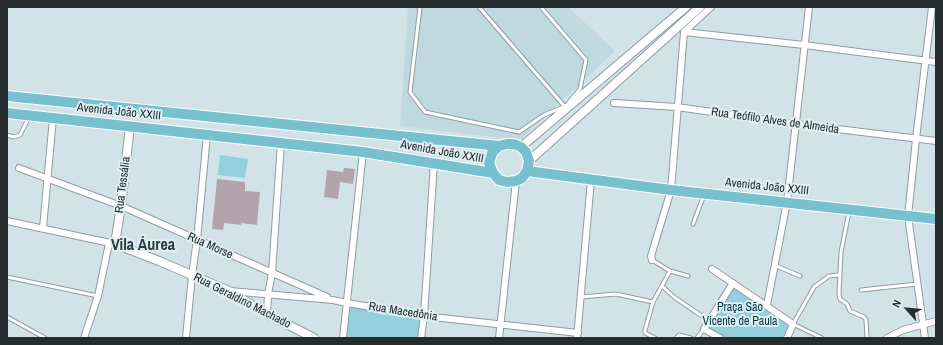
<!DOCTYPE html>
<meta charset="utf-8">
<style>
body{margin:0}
#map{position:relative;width:943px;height:345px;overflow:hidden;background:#d2e3e8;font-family:"Archivo Narrow",sans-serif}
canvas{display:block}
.frame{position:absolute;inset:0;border:8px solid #252c2e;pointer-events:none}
.north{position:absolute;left:887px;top:289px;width:40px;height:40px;-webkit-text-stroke:3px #dff0f5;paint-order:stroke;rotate:297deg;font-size:11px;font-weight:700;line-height:16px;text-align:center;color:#252c2e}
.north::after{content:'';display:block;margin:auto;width:14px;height:18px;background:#252c2e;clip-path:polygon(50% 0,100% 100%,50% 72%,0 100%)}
</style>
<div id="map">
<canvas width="943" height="345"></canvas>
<div class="frame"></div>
<div class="north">N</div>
</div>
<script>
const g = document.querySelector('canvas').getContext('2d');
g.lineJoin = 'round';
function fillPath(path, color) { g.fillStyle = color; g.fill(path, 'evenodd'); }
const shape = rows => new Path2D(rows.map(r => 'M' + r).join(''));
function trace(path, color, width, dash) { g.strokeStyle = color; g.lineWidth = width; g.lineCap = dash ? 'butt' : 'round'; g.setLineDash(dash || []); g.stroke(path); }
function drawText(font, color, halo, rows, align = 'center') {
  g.font = font + ' "Archivo Narrow",sans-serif'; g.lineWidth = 4; g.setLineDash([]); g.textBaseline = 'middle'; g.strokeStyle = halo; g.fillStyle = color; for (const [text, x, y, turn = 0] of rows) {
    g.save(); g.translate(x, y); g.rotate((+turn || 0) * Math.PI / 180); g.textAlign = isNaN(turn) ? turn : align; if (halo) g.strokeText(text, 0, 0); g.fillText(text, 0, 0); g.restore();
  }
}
fillPath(shape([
 [408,7,568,7,615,51,520,140,400,126]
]), '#c0d8e0');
fillPath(shape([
 [220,155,248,159,245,178,218,175],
 [733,283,793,324,787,338,720,338,704,329],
 [348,306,421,317,418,338,345,338]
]), '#94cfe0');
fillPath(shape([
 [344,168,355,169,353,184,340,182,338,199,324,197,327,170,343,172],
 [217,179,245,182,245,191,260,192,257,225,241,223,241,225,224,223,223,230,212,229]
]), '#b3a4ab');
const service = shape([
 [420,7,410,92,425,112,519,132,544,115,563,107],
 [479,7,565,107],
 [541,7,586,60,580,89,569,102],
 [7,135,14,137,20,135,29,117],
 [849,212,841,252,839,294,840,299,847,304,850,311,864,317,866,320,867,338],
 [693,224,704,195],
 [652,260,670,271,688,276],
 [774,265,800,276],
 [7,277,98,296],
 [662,286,674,297,709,321],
 [861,290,917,284],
 [581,297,616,294,653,302],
 [7,317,45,338],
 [655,338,645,333,645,330,653,302,670,271],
 [676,338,679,335,691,338],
 [697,338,704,329],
 [822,338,793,324,814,287,829,276,839,275]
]);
const minor = shape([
 [684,32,804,45,936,62],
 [614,103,677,107,796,124,936,141],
 [19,168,121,206,327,297],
 [7,221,115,244],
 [43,228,53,118],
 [652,260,651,256,671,190,684,32,711,7],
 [712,269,793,324,787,338],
 [230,291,333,300,347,303,424,316,578,333],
 [767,305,787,202,809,7],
 [267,314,268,294,272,273,281,143],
 [84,338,98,296,109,243],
 [186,338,192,275,197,240,207,135],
 [343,338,363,152],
 [421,338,424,316,434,163],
 [499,338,516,181],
 [577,338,591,180],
 [720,338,704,329,733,283],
 [887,338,903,330,936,321],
 [925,338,908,216,916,139,932,7]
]);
const tertiary = shape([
 [130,126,121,206,115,244,159,261,229,291,267,314,314,338],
 [521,147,686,7],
 [529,161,700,7]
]);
const primary = shape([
 [7,96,499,146],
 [7,113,363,152,493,173,499,180,507,182,516,181,522,178,527,171,529,161,526,152,521,147,514,144,507,144,499,146,492,153,489,163,493,173],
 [527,171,671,190,936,219]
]);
trace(service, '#8e9da2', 5);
trace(minor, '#8e9da2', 8);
trace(tertiary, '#8e9da2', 10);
trace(primary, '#fff', 12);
trace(service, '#fff', 3);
trace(minor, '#fff', 6);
trace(tertiary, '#fff', 8);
trace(primary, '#77c0d0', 10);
drawText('12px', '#252c2e', '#dff0f5', [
 ["Avenida João XXIII",119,112,6],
 ["Rua Teófilo Alves de Almeida",775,121,8],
 ["Avenida João XXIII",442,152,10],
 ["Rua Tessália",123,185,-83],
 ["Avenida João XXIII",767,187,6],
 ["Rua Morse",210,246,24],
 ["Rua Geraldino Machado",242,301,27],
 ["Rua Macedônia",403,312,9]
]);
drawText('12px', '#003540', '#dff0f5', [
 ["Praça São",740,308],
 ["Vicente de Paula",740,322]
]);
drawText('bold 16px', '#2e3b3f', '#dff0f5', [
 ["Vila Áurea",143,246]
]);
</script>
